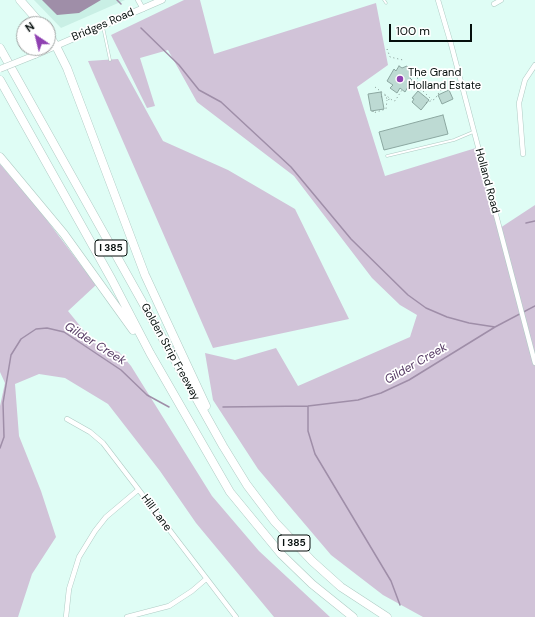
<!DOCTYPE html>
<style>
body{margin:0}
#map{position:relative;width:535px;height:617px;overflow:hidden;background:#dffdf5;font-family:"DM Sans",sans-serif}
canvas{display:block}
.north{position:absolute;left:16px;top:16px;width:40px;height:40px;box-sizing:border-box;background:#fff;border:1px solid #9b9f9e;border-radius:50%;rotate:325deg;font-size:11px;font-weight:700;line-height:16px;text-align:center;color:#060f0d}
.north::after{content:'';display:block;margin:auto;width:14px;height:18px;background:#8f41b1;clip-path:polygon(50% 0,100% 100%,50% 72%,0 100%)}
.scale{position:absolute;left:389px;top:24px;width:83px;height:18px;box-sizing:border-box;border:2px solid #060f0d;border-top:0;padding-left:5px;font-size:12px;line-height:14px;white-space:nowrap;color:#060f0d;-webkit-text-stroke:3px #fff;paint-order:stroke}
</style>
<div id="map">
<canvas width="535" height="617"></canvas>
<div class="north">N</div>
<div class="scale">100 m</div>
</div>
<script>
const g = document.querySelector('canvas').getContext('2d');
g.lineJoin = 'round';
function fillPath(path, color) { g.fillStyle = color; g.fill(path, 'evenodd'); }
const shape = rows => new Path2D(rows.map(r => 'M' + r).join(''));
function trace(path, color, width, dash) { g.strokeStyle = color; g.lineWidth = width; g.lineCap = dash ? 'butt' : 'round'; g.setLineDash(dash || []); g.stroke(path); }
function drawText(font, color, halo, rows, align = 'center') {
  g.font = font + ' "DM Sans",sans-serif'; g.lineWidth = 3.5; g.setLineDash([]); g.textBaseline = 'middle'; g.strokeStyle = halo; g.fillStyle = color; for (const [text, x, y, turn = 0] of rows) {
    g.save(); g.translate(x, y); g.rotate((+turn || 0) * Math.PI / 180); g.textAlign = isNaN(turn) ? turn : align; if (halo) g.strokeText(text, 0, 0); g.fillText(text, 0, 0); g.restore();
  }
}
fillPath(shape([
 [34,0,125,0,61,28]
]), '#c9efe5');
fillPath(shape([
 [184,0,200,0,214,54,376,3,388,65,357,87,385,176,479,147,500,228,535,205,535,617,423,617,383,595,331,555,258,469,213,400,205,353,235,360,276,348,298,386,410,337,417,315,400,305,372,278,294,176,197,102,168,50,140,58,155,106,147,108,111,35],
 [118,59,163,141,228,170,295,209,349,319,213,348,88,61],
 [0,164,37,207,96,285,68,311,94,343,119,352,131,366,212,496,259,551,330,617,274,617,196,523,160,471,108,404,65,378,39,374,15,384,19,436,41,491,56,537,32,574,18,617,0,617,0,406,5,383,0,372]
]), '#d1c3d8');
fillPath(shape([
 [42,0,101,0,79,13,57,15]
]), '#9f8ea8');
trace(shape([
 [117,0,121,4],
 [141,28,179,65,199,90,221,102,291,167,351,239,408,295,426,308,447,317,469,323,495,327],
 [526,223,535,221],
 [308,406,308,431,315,454,391,581,400,605],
 [223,407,308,406,358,400,381,393,409,380,495,327,535,306],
 [0,448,4,437,3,403,11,355,21,339,36,329,47,328,64,332,121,370,147,395,169,407]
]), '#9f8ea8', 1.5);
const building = shape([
 [399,66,402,68,407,66,409,68,413,74,410,78,412,80,405,92,400,88,397,93,390,88,393,85,387,81,394,69,396,71,399,66],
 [449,90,453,99,442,104,438,95,449,90],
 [418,91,429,100,421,110,412,102,414,99,412,98,418,91],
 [381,92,384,109,371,111,368,94,381,92],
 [443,115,448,134,384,150,379,132,443,115]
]);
fillPath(building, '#bddad3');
trace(building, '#8ba7a0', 1);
const service = shape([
 [384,0,386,3],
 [103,27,110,60],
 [387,156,454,140,473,132]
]);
const minor = shape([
 [138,0,143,9],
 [438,0,451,44,535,363],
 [494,4,501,0],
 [523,154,519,103,525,80,535,65],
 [67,419,90,432,103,443,236,617],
 [66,617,69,589,79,557,95,531,106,517,138,490],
 [127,617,169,606,192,591,206,579]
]);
const secondary = shape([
 [35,55,162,0]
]);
const motorway = shape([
 [20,0,41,24],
 [48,34,56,46,67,68,145,275,206,406],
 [0,48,223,446,247,485,275,522,312,561,341,587,387,617],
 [0,80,112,280,150,353,230,492,281,554,312,584,353,617],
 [0,157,64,234,133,330]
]);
trace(service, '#afcbc4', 3);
trace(minor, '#afcbc4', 5.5);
trace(secondary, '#afcbc4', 7);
trace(motorway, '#afcbc4', 9);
trace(shape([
 [387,49,390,57,403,60],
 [415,70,418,80,416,87],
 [375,87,392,100,395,101,402,90],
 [408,87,415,88,423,91,432,100],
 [381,97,386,95,387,100,390,99],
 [426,103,435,99,440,91,443,89],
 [373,111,373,113,386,109,387,100]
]), '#7e928d', 1, [1, 3]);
trace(service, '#fff', 2);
trace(minor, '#fff', 4.5);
trace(secondary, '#fff', 6);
trace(motorway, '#fff', 8);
const secondaryBridge = shape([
 [0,69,35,55]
]);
trace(secondaryBridge, '#afcbc4', 7, []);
trace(secondaryBridge, '#fff', 6);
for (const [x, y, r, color] of [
 [400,79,4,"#8f41b1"]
]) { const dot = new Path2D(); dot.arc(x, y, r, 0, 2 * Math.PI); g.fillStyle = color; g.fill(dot); trace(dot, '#fff', 1.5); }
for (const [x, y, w] of [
 [111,248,32],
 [294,543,32]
]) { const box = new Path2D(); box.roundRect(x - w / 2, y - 8, w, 16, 3); g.fillStyle = '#fff'; g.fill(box); trace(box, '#060f0d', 1); }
drawText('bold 10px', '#060f0d', null, [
 ["I 385",111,248],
 ["I 385",294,543]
]);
drawText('11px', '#060f0d', '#fff', [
 ["Bridges Road",103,25,-23],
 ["Holland Road",487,181,75],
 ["Golden Strip Freeway",170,352,61],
 ["Hill Lane",156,513,53]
]);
drawText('11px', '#060f0d', '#fff', [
 ["The Grand",408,73],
 ["Holland Estate",408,86]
], 'left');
drawText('italic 12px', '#563b64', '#fff', [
 ["Gilder Creek",95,344,32],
 ["Gilder Creek",416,364,-30]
]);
</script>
